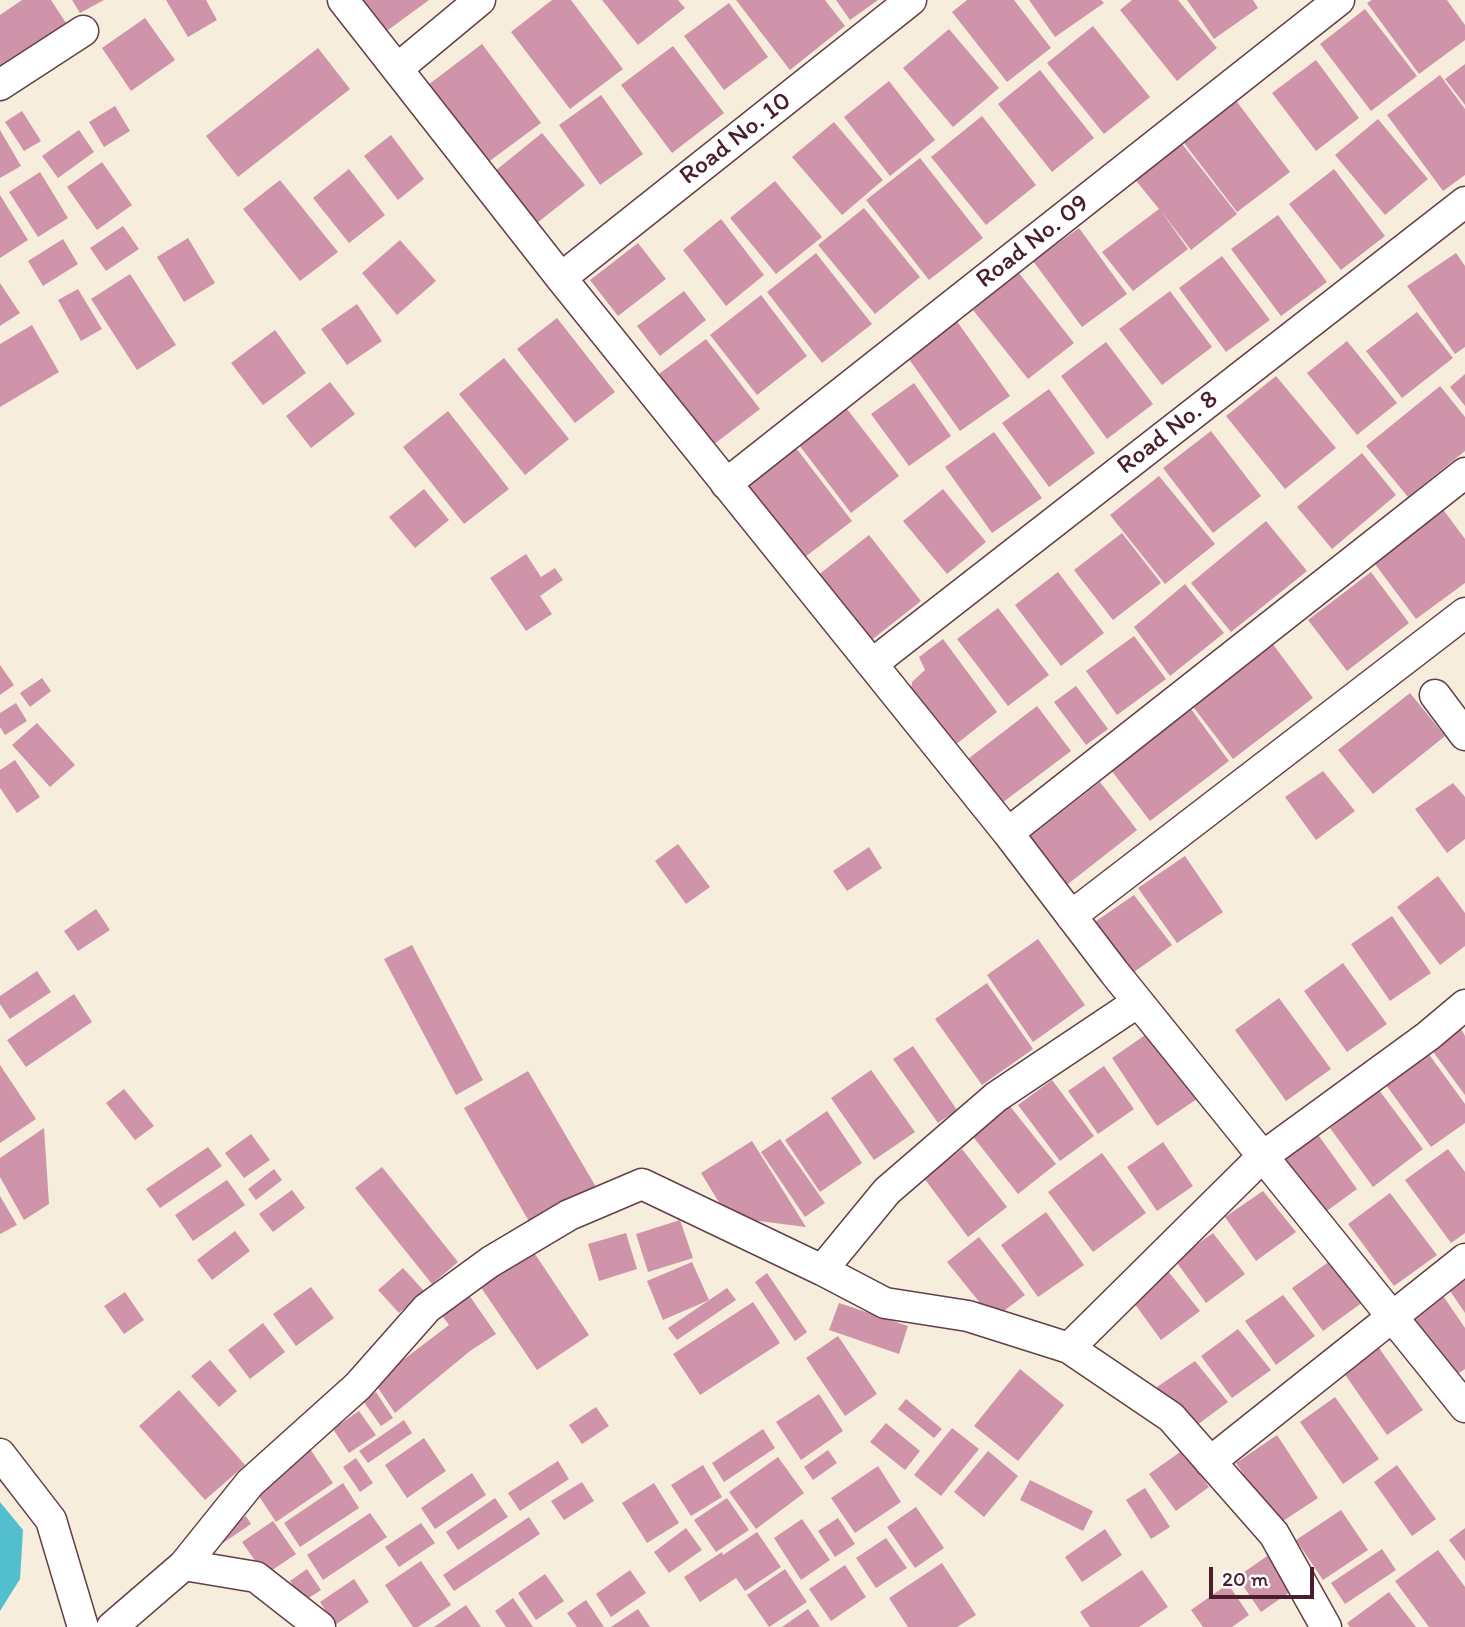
<!DOCTYPE html>
<style>
body{margin:0}
#map{position:relative;width:1465px;height:1627px;overflow:hidden;background:#f7eddc;font-family:Itim,sans-serif}
canvas{display:block}
.scale{position:absolute;left:1209px;top:1567px;width:105px;height:32px;box-sizing:border-box;border:4px solid #4a1f2b;border-top:0;padding-left:9px;font-size:21px;line-height:24px;white-space:nowrap;color:#4a1f2b;-webkit-text-stroke:5px #fff;paint-order:stroke}
</style>
<div id="map">
<canvas width="1465" height="1627"></canvas>
<div class="scale">20 m</div>
</div>
<script>
const g = document.querySelector('canvas').getContext('2d');
g.lineJoin = 'round';
function fillPath(path, color) { g.fillStyle = color; g.fill(path, 'evenodd'); }
const shape = rows => new Path2D(rows.map(r => 'M' + r).join(''));
function trace(path, color, width, dash) { g.strokeStyle = color; g.lineWidth = width; g.lineCap = dash ? 'butt' : 'round'; g.setLineDash(dash || []); g.stroke(path); }
function drawText(font, color, halo, rows, align = 'center') {
  g.font = font + ' Itim,sans-serif'; g.lineWidth = 5; g.setLineDash([]); g.textBaseline = 'middle'; g.strokeStyle = halo; g.fillStyle = color; for (const [text, x, y, turn = 0] of rows) {
    g.save(); g.translate(x, y); g.rotate((+turn || 0) * Math.PI / 180); g.textAlign = isNaN(turn) ? turn : align; if (halo) g.strokeText(text, 0, 0); g.fillText(text, 0, 0); g.restore();
  }
}
fillPath(shape([
 [0,1502,23,1530,20,1579,0,1611]
]), '#53becd');
fillPath(shape([
 [22,0,51,0,66,23,0,66,0,15],
 [72,0,104,0,80,13],
 [166,0,206,0,217,20,188,37],
 [360,0,429,0,384,33],
 [552,0,571,0,623,69,570,109,511,32],
 [602,0,678,0,685,8,638,45],
 [736,0,825,0,845,26,790,70],
 [836,0,878,0,850,20],
 [967,0,1014,0,1051,48,1007,82,952,12],
 [1029,0,1101,0,1104,3,1055,37],
 [1132,0,1178,0,1217,48,1177,81,1120,10],
 [1187,0,1253,0,1258,8,1214,39],
 [1372,0,1447,0,1465,25,1465,40,1419,74,1367,3],
 [729,3,768,57,724,90,684,36],
 [1365,9,1417,76,1371,111,1320,44],
 [145,18,175,60,131,91,102,48],
 [1093,26,1150,97,1104,134,1047,63],
 [949,29,999,88,953,127,903,68],
 [482,44,541,123,487,163,428,85],
 [673,46,724,113,672,153,621,85],
 [318,48,350,89,238,177,206,136],
 [1316,60,1359,118,1316,151,1272,93],
 [1465,64,1465,105,1445,79],
 [1040,70,1094,138,1052,172,998,104],
 [1440,75,1465,109,1465,175,1443,191,1387,115],
 [889,81,935,140,890,176,844,117],
 [601,95,643,154,600,185,559,125],
 [1234,98,1290,172,1237,212,1181,139],
 [115,106,130,131,104,147,89,122],
 [22,111,41,141,24,151,5,122],
 [982,116,1036,185,986,225,931,157],
 [1378,119,1428,179,1385,215,1335,155],
 [834,122,883,180,842,215,792,157],
 [0,130,21,166,0,178],
 [79,130,94,152,58,178,42,156],
 [542,133,585,185,537,223,495,171],
 [391,135,424,179,398,200,364,156],
 [1179,140,1237,214,1191,250,1161,211,1188,249,1133,291,1102,252,1159,209,1133,177],
 [920,158,983,238,929,280,866,200],
 [102,162,132,205,97,230,67,187],
 [349,169,385,215,349,243,313,198],
 [1334,169,1385,236,1341,270,1289,204],
 [40,172,68,218,38,237,9,192],
 [280,180,338,252,300,281,243,209],
 [775,181,822,237,776,274,730,218],
 [0,195,28,240,0,258],
 [864,208,920,277,875,314,818,245],
 [1278,215,1327,282,1281,316,1231,249],
 [721,219,764,275,726,306,683,250],
 [123,226,139,249,106,271,90,248],
 [1079,228,1127,294,1082,327,1033,261],
 [188,238,215,283,184,302,157,257],
 [63,239,78,264,43,286,28,261],
 [400,240,436,281,397,315,362,273],
 [638,243,666,279,618,316,590,280],
 [816,253,872,324,822,363,767,292],
 [1456,253,1465,266,1465,347,1455,354,1407,286],
 [1222,256,1270,320,1226,352,1179,288],
 [1019,273,1074,343,1028,379,973,310],
 [130,274,176,345,137,370,91,299],
 [0,283,20,313,0,326],
 [78,289,102,329,81,341,58,300],
 [684,291,706,320,660,356,637,326],
 [1170,291,1212,347,1162,385,1119,329],
 [761,295,807,356,757,395,710,335],
 [357,304,382,341,347,365,321,329],
 [1417,312,1453,358,1402,398,1366,351],
 [557,318,615,392,575,423,517,349],
 [956,320,1010,396,960,431,906,355],
 [32,325,59,372,0,407,0,344],
 [275,330,306,373,263,405,231,363],
 [706,339,760,409,713,445,659,374],
 [1347,341,1397,403,1357,435,1307,373],
 [1106,342,1153,404,1107,439,1061,376],
 [504,358,569,439,525,475,459,394],
 [1465,374,1465,406,1450,387],
 [1276,376,1336,448,1285,489,1226,416],
 [330,382,355,414,311,448,286,416],
 [914,383,951,436,909,466,871,414],
 [1440,386,1465,417,1465,451,1408,497,1366,446],
 [1049,389,1095,453,1049,487,1002,423],
 [847,409,899,476,851,513,799,445],
 [448,411,509,489,464,524,403,447],
 [1211,431,1261,496,1213,533,1163,468],
 [994,432,1042,498,992,533,945,467],
 [793,444,852,521,796,564,736,487],
 [1362,453,1396,495,1332,549,1297,507],
 [1159,476,1215,544,1165,584,1110,515],
 [424,489,449,520,415,548,389,517],
 [943,489,986,542,947,574,903,521],
 [1442,508,1465,539,1465,583,1416,619,1372,560],
 [1266,521,1307,571,1231,632,1191,583],
 [1122,533,1161,583,1113,620,1074,570],
 [869,535,921,601,869,642,817,576],
 [526,554,541,577,555,568,563,580,540,596,552,614,526,631,490,578],
 [1058,572,1104,633,1061,666,1015,605],
 [1371,572,1409,623,1347,671,1308,620],
 [1185,584,1224,633,1170,676,1134,627],
 [998,608,1049,675,1008,706,957,639],
 [1134,636,1166,679,1117,715,1086,671],
 [943,639,997,712,950,749,910,701,912,682,925,670,919,657],
 [1272,643,1313,698,1233,759,1191,704],
 [0,665,14,685,0,695],
 [42,678,51,691,30,707,20,693],
 [1076,686,1108,729,1086,745,1054,702],
 [1410,693,1445,736,1373,794,1338,750],
 [16,703,27,721,5,735,0,727,0,713],
 [1037,706,1071,751,998,806,964,762],
 [1191,709,1229,761,1150,821,1111,770],
 [37,723,75,765,50,787,12,745],
 [15,760,40,797,17,813,0,788,0,770],
 [1323,771,1355,811,1316,840,1285,797],
 [1100,782,1137,830,1059,891,1022,843],
 [1453,783,1465,797,1465,839,1447,853,1415,809],
 [678,844,710,887,686,904,655,861],
 [869,847,882,868,847,891,833,871],
 [1185,856,1223,912,1177,943,1138,888],
 [1438,876,1465,913,1465,946,1440,965,1397,907],
 [1134,895,1172,945,1127,977,1089,926],
 [96,909,110,930,78,951,64,931],
 [1392,916,1431,973,1390,1001,1351,944],
 [1038,939,1085,1005,1033,1042,987,975],
 [412,945,483,1080,456,1095,384,959],
 [1343,963,1387,1024,1347,1052,1304,991],
 [37,971,51,992,10,1019,0,1004,0,996],
 [987,983,1033,1049,982,1085,935,1019],
 [74,994,92,1022,26,1067,7,1040],
 [1279,998,1331,1069,1286,1101,1235,1030],
 [1461,1029,1465,1036,1465,1095,1431,1049],
 [1151,1031,1197,1099,1157,1126,1112,1058],
 [913,1046,957,1110,938,1123,893,1059],
 [1428,1053,1465,1104,1465,1123,1431,1147,1386,1085],
 [0,1065,36,1119,0,1143],
 [1104,1066,1134,1109,1098,1134,1068,1091],
 [871,1070,915,1132,874,1160,831,1098],
 [528,1071,596,1187,531,1225,464,1108],
 [1052,1080,1094,1136,1060,1161,1018,1105],
 [124,1089,154,1126,135,1140,106,1103],
 [1379,1090,1423,1149,1373,1187,1330,1128],
 [1009,1105,1056,1164,1018,1194,971,1134],
 [827,1111,862,1163,820,1192,785,1140],
 [44,1128,49,1204,24,1220,0,1177,0,1158],
 [1316,1132,1357,1189,1320,1216,1279,1159],
 [251,1134,270,1160,244,1178,225,1153],
 [780,1139,825,1203,805,1217,761,1152],
 [752,1141,806,1227,728,1217,701,1173],
 [1163,1142,1193,1186,1157,1211,1127,1167],
 [208,1147,222,1166,160,1208,146,1189],
 [962,1149,1007,1207,968,1237,924,1178],
 [1448,1149,1465,1172,1465,1233,1451,1243,1405,1180],
 [1102,1153,1146,1213,1093,1252,1048,1192],
 [382,1167,458,1262,432,1284,355,1188],
 [274,1169,282,1180,256,1200,248,1189],
 [227,1180,245,1205,193,1241,175,1215],
 [292,1190,305,1208,273,1232,259,1214],
 [1263,1191,1296,1232,1256,1261,1225,1217],
 [1390,1193,1437,1255,1394,1286,1348,1224],
 [0,1196,17,1225,0,1234],
 [1046,1212,1084,1265,1038,1297,1001,1245],
 [680,1220,693,1258,648,1272,636,1234],
 [235,1231,250,1251,212,1280,197,1260],
 [626,1233,637,1269,599,1281,588,1244],
 [1213,1233,1245,1274,1206,1303,1175,1260],
 [979,1237,1025,1295,993,1319,947,1262],
 [531,1248,589,1335,537,1370,478,1283],
 [1330,1261,1363,1302,1323,1331,1292,1288],
 [692,1262,709,1300,663,1320,647,1281],
 [403,1268,424,1291,399,1313,378,1290],
 [1167,1270,1200,1311,1161,1340,1129,1296],
 [767,1273,807,1332,795,1341,755,1282],
 [1465,1276,1465,1313,1448,1288],
 [311,1287,334,1318,296,1346,273,1314],
 [727,1288,736,1300,677,1340,668,1328],
 [125,1292,144,1320,124,1334,104,1306],
 [1441,1293,1465,1328,1465,1369,1448,1380,1405,1318],
 [469,1295,496,1334,470,1351,395,1413,374,1382,449,1325,441,1314],
 [1283,1295,1315,1336,1276,1365,1245,1321],
 [753,1302,780,1343,700,1395,673,1354],
 [839,1303,908,1326,899,1354,829,1330],
 [263,1323,285,1352,250,1379,228,1350],
 [1238,1329,1271,1370,1232,1398,1201,1356],
 [838,1336,877,1394,845,1416,806,1358],
 [1379,1348,1423,1410,1387,1435,1344,1373],
 [210,1360,237,1391,219,1407,191,1376],
 [1195,1361,1228,1402,1189,1431,1157,1387],
 [1020,1369,1064,1405,1018,1461,974,1426],
 [179,1390,245,1465,205,1500,139,1426],
 [376,1392,393,1418,381,1426,363,1401],
 [819,1394,843,1431,801,1460,776,1422],
 [1335,1397,1379,1459,1343,1484,1300,1422],
 [906,1399,942,1429,934,1438,898,1409],
 [596,1407,609,1426,582,1444,569,1425],
 [359,1411,376,1435,349,1453,333,1429],
 [404,1420,412,1433,368,1463,359,1451],
 [886,1423,920,1451,905,1470,870,1442],
 [952,1428,979,1449,941,1496,914,1475],
 [763,1429,775,1448,724,1482,712,1463],
 [1277,1435,1318,1498,1277,1525,1236,1463],
 [424,1438,446,1471,407,1498,385,1465],
 [310,1449,333,1483,276,1522,253,1487],
 [828,1450,837,1463,813,1480,804,1467],
 [1183,1450,1209,1487,1176,1511,1149,1474],
 [988,1451,1018,1476,984,1517,954,1492],
 [778,1457,804,1493,756,1529,729,1492],
 [356,1458,373,1483,360,1492,343,1467],
 [558,1461,569,1479,520,1511,508,1493],
 [703,1465,722,1497,691,1516,671,1485],
 [1397,1465,1436,1519,1412,1536,1374,1482],
 [878,1466,901,1502,855,1533,831,1498],
 [472,1473,486,1495,435,1529,421,1508],
 [1030,1480,1093,1511,1083,1531,1020,1500],
 [582,1482,594,1501,564,1520,551,1501],
 [343,1483,359,1508,300,1547,284,1523],
 [654,1483,679,1523,647,1543,622,1503],
 [1145,1488,1170,1527,1151,1539,1126,1500],
 [495,1498,508,1517,458,1550,446,1532],
 [727,1498,749,1530,716,1552,694,1520],
 [916,1507,944,1548,915,1568,887,1527],
 [1341,1510,1368,1550,1323,1580,1296,1540],
 [370,1513,387,1537,323,1580,307,1555],
 [246,1516,251,1524,223,1543,218,1534],
 [529,1517,540,1534,454,1591,443,1575],
 [838,1518,855,1544,835,1557,818,1531],
 [802,1519,830,1560,801,1580,774,1538],
 [273,1521,296,1554,265,1575,242,1542],
 [421,1523,435,1543,399,1567,385,1547],
 [686,1528,702,1550,669,1573,654,1552],
 [1465,1528,1465,1561,1449,1540],
 [1105,1529,1122,1555,1082,1582,1065,1557],
 [757,1532,781,1567,745,1591,736,1578,700,1602,684,1577,722,1552,723,1555],
 [886,1538,907,1568,876,1588,856,1558],
 [1382,1549,1396,1570,1345,1604,1331,1583],
 [1438,1550,1465,1587,1465,1627,1429,1627,1395,1581],
 [1270,1554,1294,1589,1261,1612,1237,1577],
 [421,1561,451,1605,418,1627,413,1627,385,1585],
 [942,1563,976,1615,957,1627,908,1627,889,1598],
 [845,1565,866,1597,831,1621,809,1589],
 [307,1569,321,1590,304,1601,290,1581],
 [785,1569,807,1602,769,1627,747,1595],
 [630,1570,646,1593,611,1617,596,1594],
 [1142,1570,1168,1607,1139,1627,1090,1627,1080,1612],
 [545,1574,564,1601,536,1620,518,1593],
 [354,1579,369,1602,335,1625,320,1602],
 [1228,1584,1249,1615,1232,1627,1203,1627,1191,1610],
 [1389,1592,1416,1627,1350,1627,1347,1623],
 [513,1598,533,1627,506,1627,495,1611],
 [586,1600,604,1627,577,1627,567,1613],
 [466,1605,481,1627,434,1627],
 [638,1609,650,1627,611,1627],
 [808,1609,820,1627,782,1627]
]), '#cf94a9');
const street = shape([
 [343,0,561,278,1008,833,1114,972,1465,1407],
 [397,69,480,0],
 [0,85,83,31],
 [561,278,911,0],
 [726,484,1339,0],
 [872,664,1465,202],
 [1435,695,1465,735],
 [1008,833,1465,473],
 [1071,916,1465,613],
 [1138,1002,996,1097,887,1191,822,1270,885,1303,968,1316,1069,1348,1171,1417,1274,1534,1326,1627],
 [1069,1348,1262,1157,1428,1036,1465,1005],
 [0,1454,51,1520,83,1627],
 [1210,1462,1465,1259],
 [184,1565,256,1577,320,1627],
 [112,1627,184,1565,250,1483,358,1386,427,1308,490,1262,569,1215,642,1184,822,1270]
]);
trace(street, '#643e46', 33);
trace(street, '#fff', 30);
drawText('26px', '#4a1f2b', '#fff', [
 ["Road No. 10",736,139,-38],
 ["Road No. 09",1033,242,-38],
 ["Road No. 8",1168,433,-38]
]);
</script>
